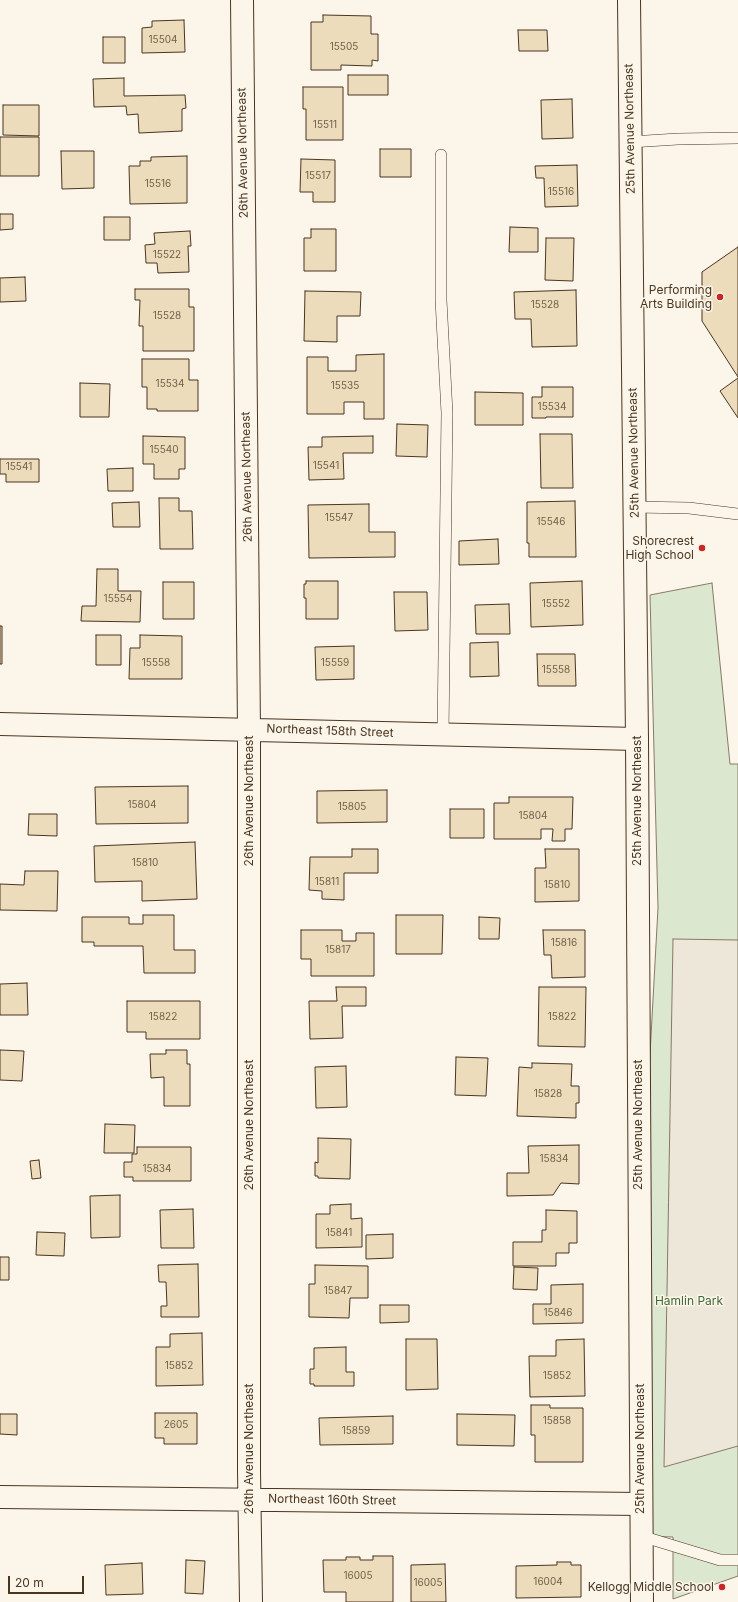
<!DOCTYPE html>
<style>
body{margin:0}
#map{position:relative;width:738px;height:1602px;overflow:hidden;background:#fbf6e9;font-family:Inter,sans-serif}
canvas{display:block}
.scale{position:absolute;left:8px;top:1576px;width:76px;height:18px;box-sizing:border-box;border:2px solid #4a3520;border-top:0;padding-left:5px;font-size:12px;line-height:14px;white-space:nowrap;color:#4a3520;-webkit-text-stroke:3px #fbf6e9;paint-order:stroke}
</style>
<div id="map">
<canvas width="738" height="1602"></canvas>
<div class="scale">20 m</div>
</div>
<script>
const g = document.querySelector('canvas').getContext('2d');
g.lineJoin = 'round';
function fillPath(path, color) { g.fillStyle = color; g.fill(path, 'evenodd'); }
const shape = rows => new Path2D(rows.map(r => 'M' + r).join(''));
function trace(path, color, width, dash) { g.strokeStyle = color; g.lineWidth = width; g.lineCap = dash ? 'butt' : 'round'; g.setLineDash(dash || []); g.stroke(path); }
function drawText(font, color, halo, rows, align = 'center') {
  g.font = font + ' Inter,sans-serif'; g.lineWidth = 3; g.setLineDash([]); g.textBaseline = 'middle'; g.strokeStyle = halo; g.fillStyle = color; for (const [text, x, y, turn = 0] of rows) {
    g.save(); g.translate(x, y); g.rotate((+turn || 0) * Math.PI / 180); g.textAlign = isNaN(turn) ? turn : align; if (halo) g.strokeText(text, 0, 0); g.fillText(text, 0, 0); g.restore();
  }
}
const green = shape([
 [712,583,730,764,738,764,738,1576,673,1599,673,1537,641,1536,639,1256,658,908,650,595,712,583]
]);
fillPath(green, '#dce7d0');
trace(green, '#887966', 1);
const parking = shape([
 [673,939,738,940,738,1446,664,1467,673,939]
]);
fillPath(parking, '#ede7d9');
trace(parking, '#887966', 1);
const building = shape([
 [323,15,371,16,371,34,378,34,378,61,372,60,372,66,341,65,341,70,311,70,311,22,323,22,323,15],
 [184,20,185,52,142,53,142,28,152,27,152,21,184,20],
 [518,30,547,30,548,51,519,51,518,30],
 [103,37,125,37,125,63,103,63,103,37],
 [348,75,388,75,388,95,348,95,348,75],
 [124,78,124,96,185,95,186,108,182,109,182,131,139,133,138,114,127,115,126,106,94,107,93,79,124,78],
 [303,87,343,87,343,140,306,140,306,109,303,109,303,87],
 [572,99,573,138,542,139,541,100,572,99],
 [3,105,39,105,39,136,3,135,3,105],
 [0,137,39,137,39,176,0,176,0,137],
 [380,149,411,149,411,177,380,177,380,149],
 [61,151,94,151,94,188,62,189,61,151],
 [187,156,187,203,130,204,129,166,140,166,140,161,151,161,151,157,187,156],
 [301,159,335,160,335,202,313,202,313,192,300,192,301,159],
 [577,165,578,206,545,207,544,178,536,178,535,166,577,165],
 [0,214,13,214,13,229,0,230,0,214],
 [104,217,130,217,130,240,104,240,104,217],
 [510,227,538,228,538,252,509,252,510,227],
 [311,229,336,229,336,271,304,271,304,238,311,238,311,229],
 [190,231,191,246,188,246,189,272,158,273,157,263,146,263,145,245,155,244,154,233,190,231],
 [546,238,574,238,573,281,545,280,546,238],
 [738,247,738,377,702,321,702,272,738,247],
 [25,277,26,301,0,302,0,278,25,277],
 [135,289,189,289,189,307,194,307,194,351,143,351,143,326,139,326,140,300,135,300,135,289],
 [576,290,577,346,532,347,531,319,515,319,514,292,576,290],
 [305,291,361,292,360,316,337,316,337,342,304,341,305,291],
 [384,354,384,419,364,419,364,402,344,402,344,414,307,414,307,357,328,357,328,371,356,371,356,355,384,354],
 [142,359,189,359,189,380,198,380,198,411,157,411,157,409,147,409,147,387,142,387,142,359],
 [738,378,738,418,720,391,738,378],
 [80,383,110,384,109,417,80,417,80,383],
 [542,387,573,387,573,417,546,417,546,418,532,418,532,397,542,397,542,387],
 [475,392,523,393,523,425,475,425,475,392],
 [397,424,428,425,427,457,396,456,397,424],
 [540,434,572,434,573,488,541,488,540,434],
 [143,436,185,437,185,469,179,469,179,479,154,479,154,464,143,464,143,436],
 [373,436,373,453,343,453,344,479,309,480,308,447,322,447,322,437,373,436],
 [0,459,39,459,39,482,6,482,6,474,0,474,0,459],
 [133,468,133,491,108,491,107,469,133,468],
 [159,498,179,498,179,511,192,511,193,549,160,549,159,498],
 [575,501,576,557,529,557,529,543,527,543,527,502,575,501],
 [139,502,140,527,113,527,112,503,139,502],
 [369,504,369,532,395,532,395,557,309,558,308,505,369,504],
 [498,539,499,564,459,565,459,541,498,539],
 [97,569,118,569,118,591,141,591,140,622,81,621,82,606,96,606,97,569],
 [306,581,338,581,338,619,306,619,306,598,304,598,304,584,306,584,306,581],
 [582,581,583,625,531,627,530,583,582,581],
 [163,582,194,582,194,619,163,619,163,582],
 [394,592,427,592,428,630,395,631,394,592],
 [509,604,510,634,476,634,475,605,509,604],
 [0,626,2,626,2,664,0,664,0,626],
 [96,635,121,635,121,665,96,665,96,635],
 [140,635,182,636,182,679,129,679,130,648,140,648,140,635],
 [498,642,499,676,470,677,470,643,498,642],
 [354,646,354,679,316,680,315,647,354,646],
 [537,654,575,654,576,686,538,686,537,654],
 [188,786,188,823,96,824,95,787,188,786],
 [387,790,387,822,317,823,317,791,387,790],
 [509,797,573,797,572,829,565,829,565,841,552,841,553,829,541,829,541,839,494,839,494,803,509,803,509,797],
 [450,809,484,809,484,838,450,838,450,809],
 [29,814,57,814,57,836,28,835,29,814],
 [195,842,197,899,142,901,142,881,95,882,94,846,195,842],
 [352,849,378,849,378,873,344,873,344,900,322,899,322,891,309,890,310,857,352,857,352,849],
 [545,849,579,849,579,901,535,902,535,868,546,868,545,849],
 [25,871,58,871,57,911,0,910,0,884,24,885,25,871],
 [143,915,174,915,174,950,195,950,195,973,144,973,143,946,94,946,94,942,82,942,82,917,129,917,129,924,143,924,143,915],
 [396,915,443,915,442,954,396,954,396,915],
 [479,917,500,918,499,939,479,939,479,917],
 [301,930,342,930,342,941,356,941,356,933,374,933,374,976,311,976,311,959,301,959,301,930],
 [543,930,585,930,585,977,552,978,551,955,544,955,543,930],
 [27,983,28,1015,0,1015,0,984,27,983],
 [336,987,366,987,366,1006,342,1006,343,1038,310,1039,309,1001,337,1001,336,987],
 [539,987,586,987,585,1047,538,1046,539,987],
 [127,1001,200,1001,200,1039,146,1039,146,1032,127,1032,127,1001],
 [0,1050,24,1051,22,1081,0,1080,0,1050],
 [166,1050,187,1050,187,1064,190,1064,190,1106,164,1106,164,1077,151,1078,150,1054,166,1054,166,1050],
 [456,1057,488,1058,486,1096,455,1095,456,1057],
 [532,1063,572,1064,571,1086,579,1086,579,1103,576,1103,576,1118,517,1116,519,1067,532,1068,532,1063],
 [346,1066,347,1107,316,1108,315,1067,346,1066],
 [105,1124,135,1125,134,1153,104,1153,105,1124],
 [318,1138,351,1139,350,1179,318,1178,318,1176,315,1176,315,1162,318,1163,318,1138],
 [579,1145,579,1184,561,1183,553,1195,507,1196,507,1173,529,1173,528,1146,579,1145],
 [137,1147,191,1147,191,1181,133,1181,133,1177,124,1177,124,1162,132,1162,132,1154,137,1154,137,1147],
 [39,1160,41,1178,32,1179,30,1161,39,1160],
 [120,1195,120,1237,91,1238,90,1196,120,1195],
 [351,1204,351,1219,362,1218,362,1247,316,1248,316,1214,330,1214,330,1205,351,1204],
 [193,1209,194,1248,161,1248,160,1210,193,1209],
 [546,1210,577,1211,577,1243,569,1243,569,1253,556,1253,556,1266,513,1266,513,1242,542,1242,542,1230,546,1230,546,1210],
 [37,1232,65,1233,64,1256,36,1255,37,1232],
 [393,1234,393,1258,366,1259,366,1235,393,1234],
 [0,1257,9,1257,9,1280,0,1280,0,1257],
 [198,1264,199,1317,161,1317,161,1306,167,1306,166,1282,159,1282,158,1265,198,1264],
 [315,1265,368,1266,368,1298,350,1298,349,1318,309,1317,309,1284,315,1284,315,1265],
 [514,1267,538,1268,537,1290,513,1289,514,1267],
 [583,1284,583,1323,533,1324,533,1304,551,1304,551,1285,583,1284],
 [380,1305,409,1305,409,1322,380,1323,380,1305],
 [202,1333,203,1385,156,1386,156,1347,170,1347,170,1334,202,1333],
 [406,1339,437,1339,438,1389,406,1390,406,1339],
 [584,1339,585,1396,530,1397,529,1356,556,1356,556,1340,584,1339],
 [346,1347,346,1372,354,1372,354,1386,314,1386,314,1384,310,1384,310,1369,314,1369,314,1348,346,1347],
 [531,1405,550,1405,550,1408,583,1408,583,1462,535,1462,535,1435,531,1435,531,1405],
 [155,1413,197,1413,197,1444,164,1444,164,1438,155,1438,155,1413],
 [0,1414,17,1414,17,1435,0,1434,0,1414],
 [457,1414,515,1415,514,1446,457,1445,457,1414],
 [393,1416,393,1444,320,1445,319,1418,393,1416],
 [373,1556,393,1556,393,1602,346,1602,346,1592,324,1592,323,1560,346,1560,346,1557,360,1557,360,1560,373,1560,373,1556],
 [186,1560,205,1561,203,1594,185,1593,186,1560],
 [557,1562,571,1562,571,1565,581,1565,581,1597,516,1598,516,1566,557,1565,557,1562],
 [142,1563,143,1594,106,1595,105,1565,142,1563],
 [445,1564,446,1602,411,1602,411,1565,445,1564]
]);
fillPath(building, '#ecdcbc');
trace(building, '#4a3520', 1);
const lane = shape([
 [630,142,678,139,738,138],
 [441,155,441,300,447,413,443,734],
 [634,507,689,508,738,514],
 [641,1536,720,1560,738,1560]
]);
const street = shape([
 [242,0,249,729,249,1471,251,1602],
 [0,724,637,739],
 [0,1497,641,1504]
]);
const secondary = shape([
 [629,0,637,739,642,1602]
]);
trace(lane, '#4a3520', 12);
trace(street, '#4a3520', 24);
trace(secondary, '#4a3520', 24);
trace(lane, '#fbf6e9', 11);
trace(street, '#fbf6e9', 22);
trace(secondary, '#fbf6e9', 22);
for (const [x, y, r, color] of [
 [720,297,4,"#c62828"],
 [702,548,4,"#c62828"],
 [722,1587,4,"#c62828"]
]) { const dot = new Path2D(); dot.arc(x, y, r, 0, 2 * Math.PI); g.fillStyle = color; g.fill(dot); trace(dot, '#fbf6e9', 1.5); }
drawText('10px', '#725f47', null, [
 ["15504",163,40],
 ["15505",344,47],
 ["15511",325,125],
 ["15517",318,176],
 ["15516",158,184],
 ["15516",561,192],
 ["15522",167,255],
 ["15528",545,305],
 ["15528",167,316],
 ["15534",170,384],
 ["15535",345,386],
 ["15534",552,407],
 ["15540",164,450],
 ["15541",326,466],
 ["15541",19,467],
 ["15547",339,518],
 ["15546",551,522],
 ["15554",118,599],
 ["15552",556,604],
 ["15558",156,663],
 ["15559",335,663],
 ["15558",556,670],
 ["15804",142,805],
 ["15805",352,807],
 ["15804",533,816],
 ["15810",145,863],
 ["15811",327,882],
 ["15810",557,885],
 ["15816",564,943],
 ["15817",338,950],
 ["15822",163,1017],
 ["15822",562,1017],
 ["15828",548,1094],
 ["15834",554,1159],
 ["15834",157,1169],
 ["15841",339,1233],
 ["15847",338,1291],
 ["15846",558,1313],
 ["15852",179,1366],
 ["15852",557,1376],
 ["15858",557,1421],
 ["2605",176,1425],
 ["15859",356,1431],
 ["16005",358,1576],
 ["16004",548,1582],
 ["16005",428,1583]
]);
drawText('12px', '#4a3520', '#fbf6e9', [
 ["25th Avenue Northeast",630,129,-91],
 ["26th Avenue Northeast",243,153,-91],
 ["25th Avenue Northeast",634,453,-91],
 ["26th Avenue Northeast",247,477,-91],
 ["Northeast 158th Street",330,731,2],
 ["26th Avenue Northeast",249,801,-90],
 ["25th Avenue Northeast",637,801,-90],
 ["26th Avenue Northeast",249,1125,-90],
 ["25th Avenue Northeast",638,1125,-90],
 ["26th Avenue Northeast",249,1449,-90],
 ["25th Avenue Northeast",640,1449,-90],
 ["Northeast 160th Street",332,1500,1]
]);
drawText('12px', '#4a3520', '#fbf6e9', [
 ["Performing",712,290],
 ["Arts Building",712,304],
 ["Shorecrest",694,541],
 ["High School",694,555],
 ["Kellogg Middle School",714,1587]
], 'right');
drawText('12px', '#436837', '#fbf6e9', [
 ["Hamlin Park",689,1301]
]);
</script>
